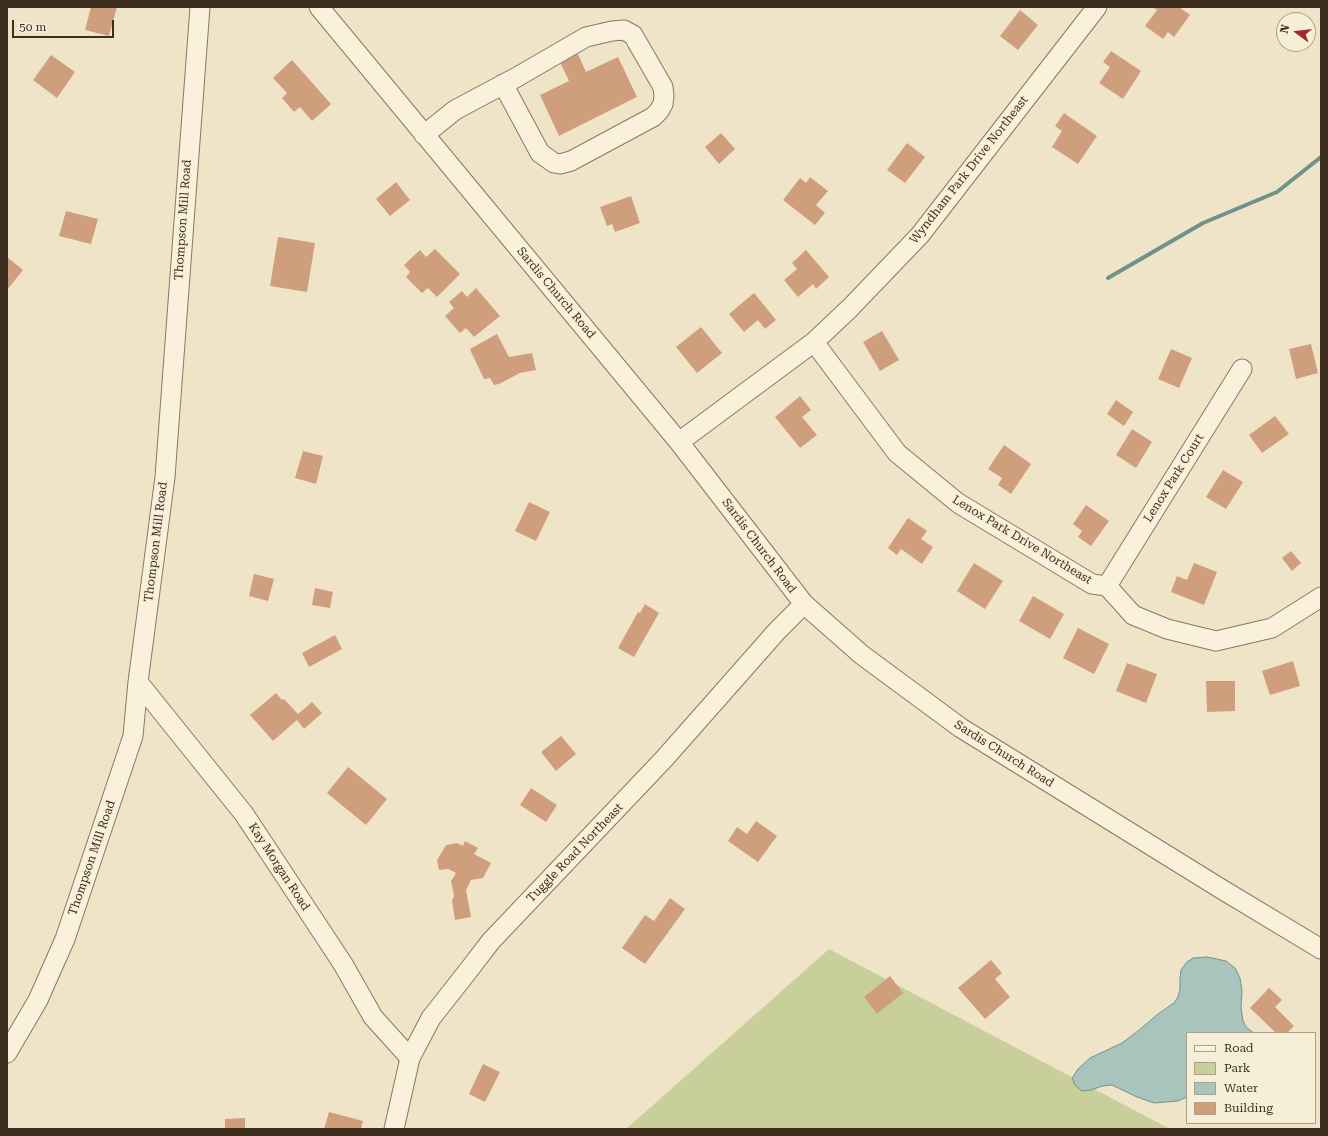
<!DOCTYPE html>
<style>
body{margin:0}
#map{position:relative;width:1328px;height:1136px;overflow:hidden;background:#f0e4c8;font-family:"Roboto Serif",serif}
canvas{display:block}
.frame{position:absolute;inset:0;border:8px solid #3d2e20;pointer-events:none}
.legend{position:absolute;left:1186px;top:1032px;width:130px;height:92px;box-sizing:border-box;background:#f7eed8;border:1px solid #ada18e;margin:0;padding:5px 7px;list-style:none;font-size:12px;color:#3d2e20}
.legend li{display:flex;align-items:center;gap:8px;height:20px}
.legend b{width:20px;border:1px solid #ada18e}
.north{position:absolute;left:1276px;top:12px;width:40px;height:40px;box-sizing:border-box;background:#f7eed8;border:1px solid #ada18e;border-radius:50%;rotate:285deg;font-size:11px;font-weight:700;line-height:16px;text-align:center;color:#3d2e20}
.north::after{content:'';display:block;margin:auto;width:14px;height:18px;background:#9e2a2b;clip-path:polygon(50% 0,100% 100%,50% 72%,0 100%)}
.scale{position:absolute;left:12px;top:20px;width:102px;height:18px;box-sizing:border-box;border:2px solid #3d2e20;border-top:0;padding-left:5px;font-size:12px;line-height:14px;white-space:nowrap;color:#3d2e20;-webkit-text-stroke:3px #f7eed8;paint-order:stroke}
</style>
<div id="map">
<canvas width="1328" height="1136"></canvas>
<div class="frame"></div>
<ul class="legend">
<li><b style="height:5px;background:#faf1dc"></b>Road</li>
<li><b style="height:11px;background:#c9cf9b"></b>Park</li>
<li><b style="height:11px;background:#a9c4bc"></b>Water</li>
<li><b style="height:11px;background:#cf9f7d"></b>Building</li>
</ul>
<div class="north">N</div>
<div class="scale">50 m</div>
</div>
<script>
const g = document.querySelector('canvas').getContext('2d');
g.lineJoin = 'round';
function fillPath(path, color) { g.fillStyle = color; g.fill(path, 'evenodd'); }
const shape = rows => new Path2D(rows.map(r => 'M' + r).join(''));
function trace(path, color, width, dash) { g.strokeStyle = color; g.lineWidth = width; g.lineCap = dash ? 'butt' : 'round'; g.setLineDash(dash || []); g.stroke(path); }
function drawText(font, color, halo, rows, align = 'center') {
  g.font = font + ' "Roboto Serif",serif'; g.lineWidth = 3; g.setLineDash([]); g.textBaseline = 'middle'; g.strokeStyle = halo; g.fillStyle = color; for (const [text, x, y, turn = 0] of rows) {
    g.save(); g.translate(x, y); g.rotate((+turn || 0) * Math.PI / 180); g.textAlign = isNaN(turn) ? turn : align; if (halo) g.strokeText(text, 0, 0); g.fillText(text, 0, 0); g.restore();
  }
}
fillPath(shape([
 [829,949,1170,1129,626,1129]
]), '#c9cf9b');
const water = shape([
 [1207,957,1226,961,1235,968,1240,978,1242,991,1241,1008,1243,1021,1246,1027,1254,1033,1187,1033,1187,1097,1178,1101,1154,1103,1137,1097,1112,1085,1102,1086,1091,1090,1082,1091,1075,1085,1072,1078,1078,1069,1090,1058,1122,1043,1138,1031,1158,1014,1174,1003,1178,997,1180,989,1180,979,1181,970,1187,962,1193,958,1207,957]
]);
fillPath(water, '#a9c4bc');
trace(water, '#6f938a', 1);
trace(shape([
 [1108,278,1203,223,1277,192,1321,157]
]), '#6f938a', 4);
fillPath(shape([
 [91,7,117,7,109,36,85,30],
 [1152,7,1179,7,1190,15,1174,37,1168,32,1163,39,1145,26,1157,10],
 [1020,10,1038,25,1018,50,1000,36],
 [1111,51,1141,71,1123,99,1099,83,1110,67,1103,62],
 [577,52,586,72,618,57,637,97,559,136,540,95,569,81,559,60],
 [51,55,75,72,57,98,33,80],
 [292,60,331,104,312,121,300,107,294,112,282,98,287,93,273,78],
 [1064,113,1097,136,1078,164,1052,147,1062,131,1055,126],
 [721,133,735,149,719,164,705,147],
 [907,143,925,157,905,183,887,170],
 [810,177,828,191,816,205,825,213,815,225,783,200,800,178,806,183],
 [396,182,410,200,390,216,376,199],
 [631,196,640,223,615,232,612,224,607,226,600,207],
 [66,211,98,219,91,244,59,236],
 [278,237,315,243,307,292,270,286],
 [435,249,460,274,437,297,428,288,422,293,406,277,410,272,404,265,420,250,426,257],
 [806,250,829,277,816,289,813,284,798,297,784,280,797,269,792,263],
 [7,257,23,270,7,290],
 [476,288,500,316,474,337,466,328,460,333,445,316,454,308,449,302,462,291,467,297],
 [754,293,776,320,765,329,758,320,744,332,729,314],
 [701,327,722,353,697,373,676,347],
 [882,331,899,360,880,371,863,342],
 [497,334,509,357,532,353,536,370,520,373,499,384,494,385,490,378,484,379,472,354,470,349],
 [1311,344,1318,373,1296,379,1289,349],
 [1171,349,1192,358,1179,388,1158,379],
 [800,396,811,410,802,417,817,435,800,448,775,417],
 [1116,400,1133,412,1124,426,1107,414],
 [1275,416,1289,434,1262,453,1249,435],
 [1132,429,1152,442,1136,468,1116,455],
 [1004,445,1031,464,1011,494,998,485,1002,478,988,469],
 [303,451,323,456,316,484,295,478],
 [1223,470,1243,482,1226,509,1206,497],
 [529,502,550,512,536,541,515,531],
 [1086,505,1109,521,1091,546,1078,537,1082,531,1073,524],
 [908,518,927,531,921,539,933,547,922,564,901,549,897,555,888,548],
 [1291,551,1301,563,1292,571,1282,558],
 [974,563,1003,581,985,609,957,591],
 [1194,563,1217,572,1204,605,1171,592,1177,576,1187,580],
 [254,574,274,579,268,601,249,596],
 [315,588,333,592,330,608,312,605],
 [1033,596,1064,614,1050,639,1019,621],
 [645,604,659,613,634,657,618,648,638,612,640,613],
 [1078,628,1109,644,1094,674,1063,658],
 [335,635,342,649,309,667,302,653],
 [1293,661,1300,686,1270,695,1262,671],
 [1127,663,1157,674,1146,703,1116,691],
 [1206,681,1235,681,1235,711,1207,712],
 [276,693,282,700,284,699,298,714,312,702,322,713,304,729,297,720,273,741,250,715],
 [561,736,576,754,556,771,541,752],
 [348,767,387,799,366,825,327,793],
 [531,788,557,805,546,822,520,805],
 [756,821,777,836,758,862,728,841,737,827,747,834],
 [465,841,478,848,474,854,491,863,483,878,471,880,466,890,471,917,455,920,452,901,454,896,451,881,456,873,448,869,439,870,437,860,446,845,457,843,463,846],
 [670,898,685,909,645,964,622,948,645,915,654,921],
 [991,960,1002,973,995,979,1010,997,985,1019,958,988],
 [890,976,903,993,877,1014,864,997],
 [1269,988,1282,1000,1275,1007,1294,1026,1287,1033,1276,1033,1250,1008],
 [483,1064,500,1072,485,1102,469,1094],
 [329,1112,363,1121,361,1129,324,1129],
 [245,1118,245,1129,225,1129,225,1119]
]), '#cf9f7d');
const minor = shape([
 [319,7,679,442,804,604,862,655,961,728,1223,890,1321,949],
 [424,135,455,110,517,77,586,37,612,31,624,30,633,35,663,87,664,96,663,104,659,111,653,117,571,161,560,164,554,163,540,153,503,84],
 [814,342,897,453,958,503,1092,584,1107,586,1133,615,1167,629,1216,641,1272,628,1321,597],
 [679,442,814,342,850,308,920,235,1097,7],
 [1107,586,1242,369],
 [138,682,244,814,343,964,373,1017,410,1058],
 [7,1053,38,1000,65,939,133,736,138,682,165,477,200,7],
 [394,1129,410,1058,431,1018,468,971,491,941,664,759,777,631,804,604]
]);
trace(minor, '#8d765c', 21);
trace(minor, '#faf1dc', 19);
drawText('12px', '#3d2e20', '#f7eed8', [
 ["Wyndham Park Drive Northeast",969,170,-52],
 ["Thompson Mill Road",183,220,-86],
 ["Sardis Church Road",556,293,50],
 ["Lenox Park Court",1174,478,-58],
 ["Lenox Park Drive Northeast",1022,540,31],
 ["Thompson Mill Road",156,542,-83],
 ["Sardis Church Road",759,546,53],
 ["Sardis Church Road",1004,754,32],
 ["Tuggle Road Northeast",575,853,-46],
 ["Thompson Mill Road",92,858,-71],
 ["Kay Morgan Road",279,867,57]
]);
</script>
